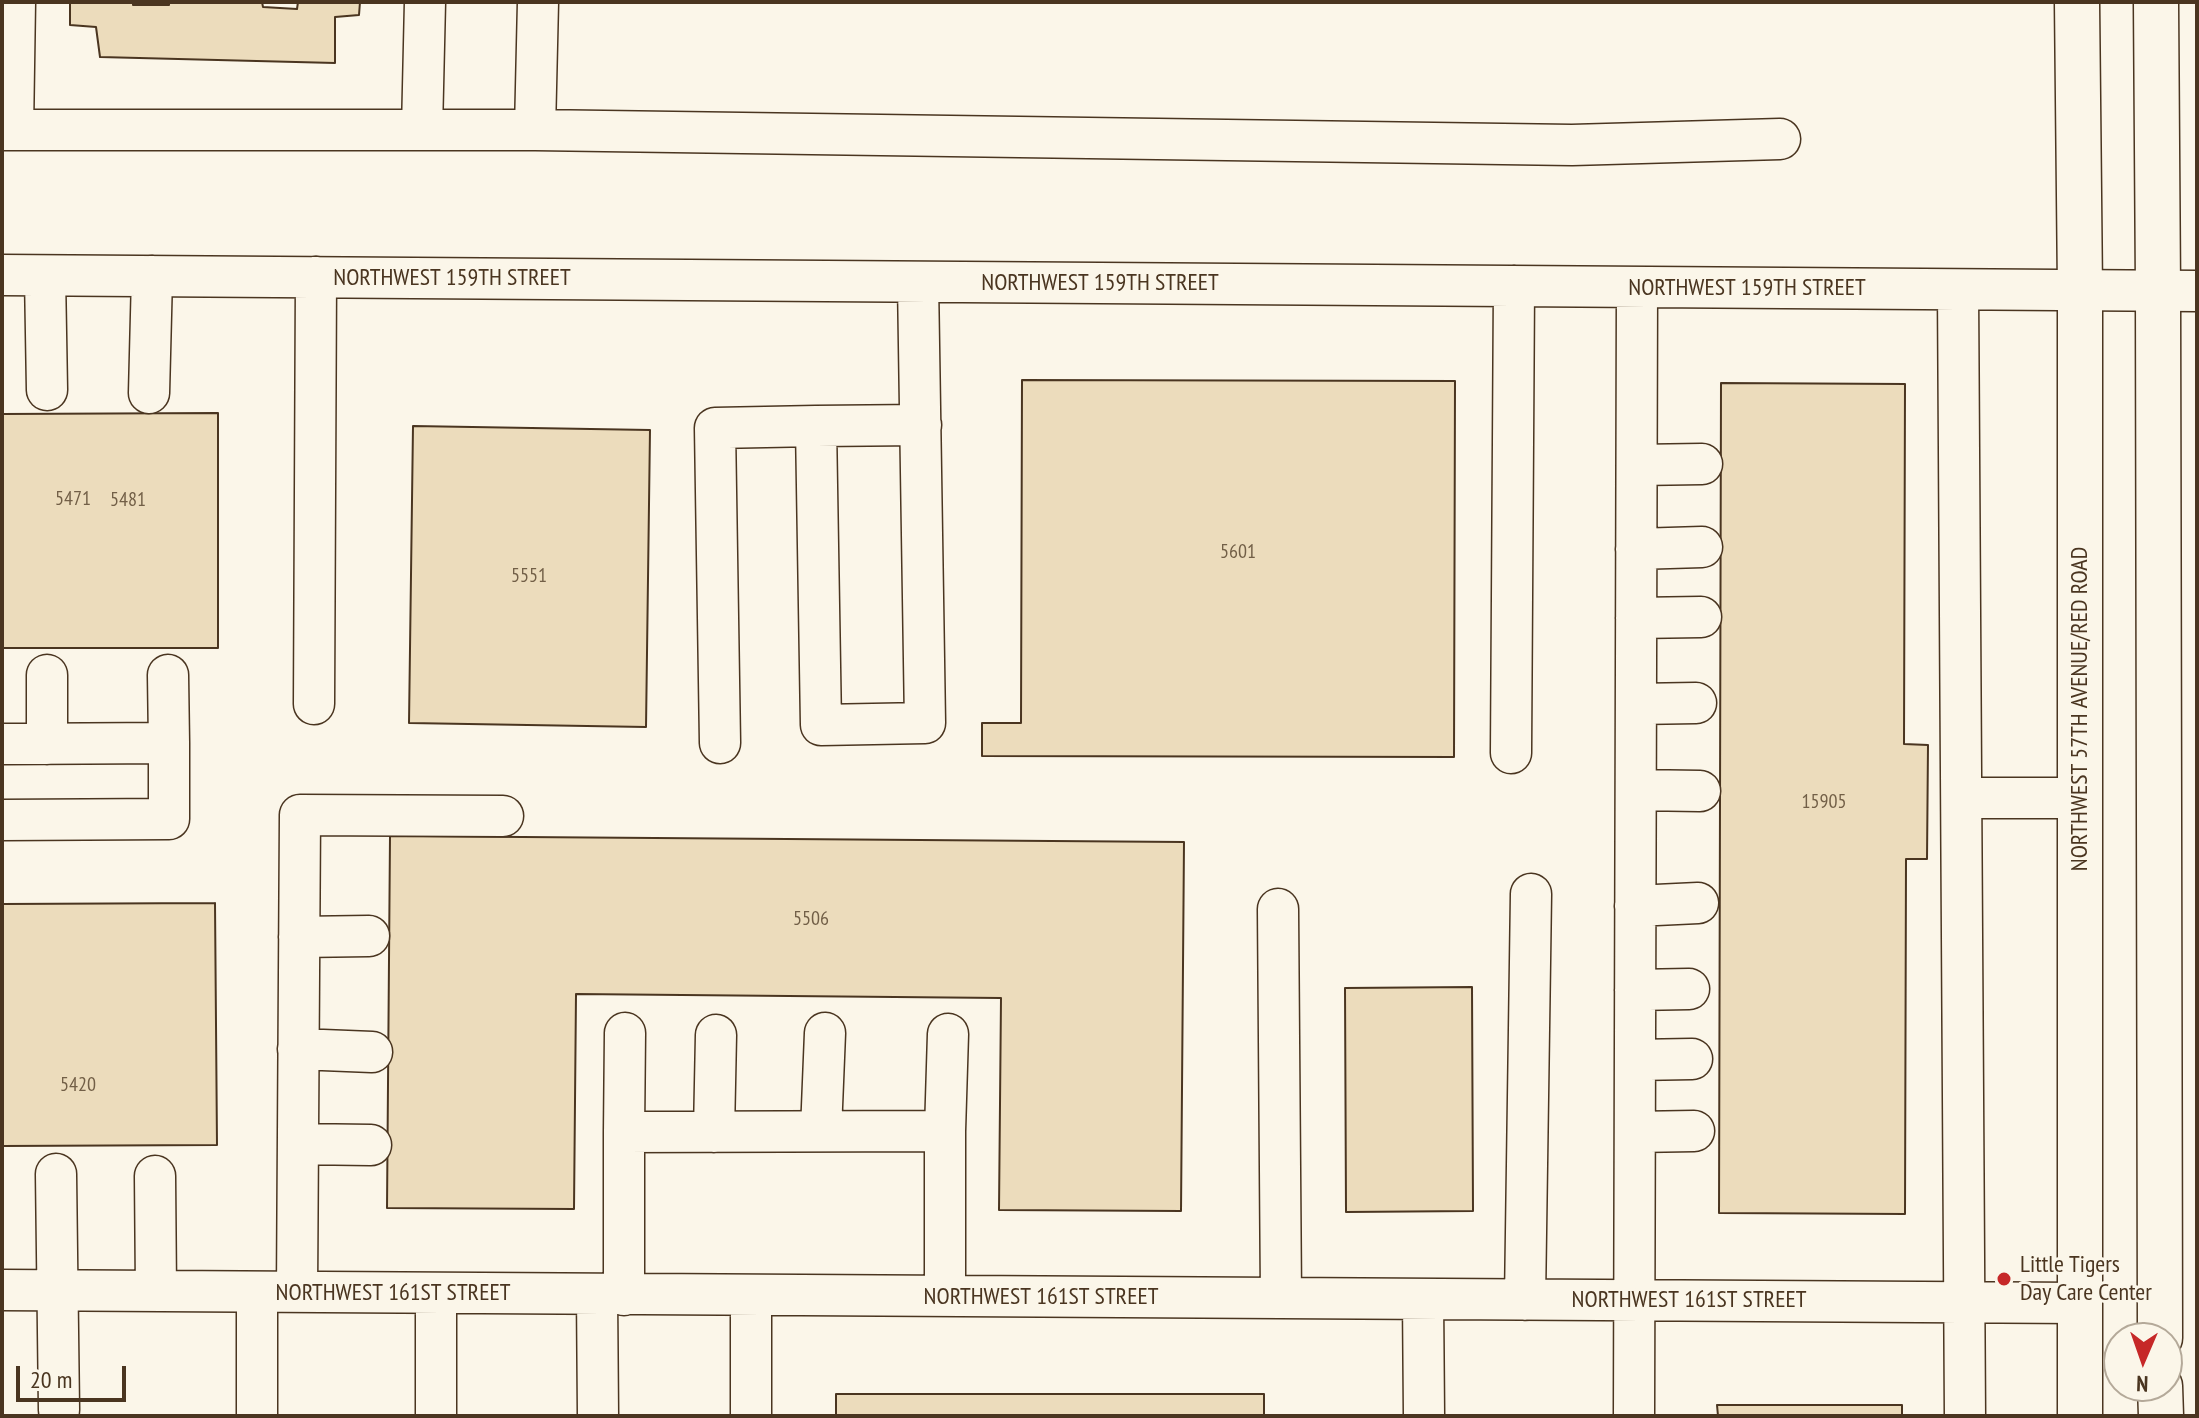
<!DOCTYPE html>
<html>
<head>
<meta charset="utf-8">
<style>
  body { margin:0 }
  #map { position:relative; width:2199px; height:1418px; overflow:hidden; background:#fbf6e9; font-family:"PT Sans Narrow",sans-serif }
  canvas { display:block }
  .frame { position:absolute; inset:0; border:4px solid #4a3520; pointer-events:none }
  .north { position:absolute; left:2103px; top:1322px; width:80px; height:80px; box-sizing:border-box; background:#fbf6e9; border:2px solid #b4a999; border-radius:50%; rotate:182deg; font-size:22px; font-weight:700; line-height:32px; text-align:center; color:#4a3520 }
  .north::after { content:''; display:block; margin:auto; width:28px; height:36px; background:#c62828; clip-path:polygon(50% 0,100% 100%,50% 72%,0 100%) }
  .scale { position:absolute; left:16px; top:1366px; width:110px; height:36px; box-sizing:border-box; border:4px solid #4a3520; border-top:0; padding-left:10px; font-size:24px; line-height:28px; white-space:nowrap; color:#4a3520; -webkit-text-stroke:6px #fbf6e9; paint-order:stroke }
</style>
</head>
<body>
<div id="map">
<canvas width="2199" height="1418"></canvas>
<div class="frame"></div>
<div class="north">N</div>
<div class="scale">20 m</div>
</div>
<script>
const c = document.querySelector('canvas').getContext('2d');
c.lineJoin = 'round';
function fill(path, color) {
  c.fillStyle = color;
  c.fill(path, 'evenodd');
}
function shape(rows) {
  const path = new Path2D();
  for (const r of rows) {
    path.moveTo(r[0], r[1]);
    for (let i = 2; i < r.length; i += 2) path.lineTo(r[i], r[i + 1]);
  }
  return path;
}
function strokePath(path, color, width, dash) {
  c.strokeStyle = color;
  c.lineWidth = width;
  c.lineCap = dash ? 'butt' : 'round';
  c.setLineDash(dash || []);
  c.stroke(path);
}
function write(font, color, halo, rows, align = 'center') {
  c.font = font + ' "PT Sans Narrow",sans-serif';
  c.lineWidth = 6;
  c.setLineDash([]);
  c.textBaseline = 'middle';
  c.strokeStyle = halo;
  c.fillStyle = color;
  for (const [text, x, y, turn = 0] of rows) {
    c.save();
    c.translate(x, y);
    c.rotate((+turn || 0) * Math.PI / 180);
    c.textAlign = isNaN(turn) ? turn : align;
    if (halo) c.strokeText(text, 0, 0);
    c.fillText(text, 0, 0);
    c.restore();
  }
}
const building = shape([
  [70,2,133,2,133,5,169,5,169,2,262,2,263,7,297,9,298,2,360,2,359,15,335,17,335,63,100,57,96,27,70,25,70,2],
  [1022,380,1455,381,1454,757,982,756,982,723,1021,723,1022,380],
  [1721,383,1905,384,1904,744,1928,745,1927,859,1906,859,1905,1214,1719,1213,1721,383],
  [218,413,218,648,2,648,2,414,218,413],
  [413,426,650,430,646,727,409,723,413,426],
  [390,836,1184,842,1181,1211,999,1210,1001,998,576,994,574,1209,387,1208,390,836],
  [215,903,217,1145,2,1146,2,904,215,903],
  [1472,987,1473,1211,1346,1212,1345,988,1472,987],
  [836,1394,1264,1394,1264,1416,836,1416,836,1394],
  [1717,1405,1902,1405,1902,1416,1718,1416,1717,1405]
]);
fill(building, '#ecdcbc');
strokePath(building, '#4a3520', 2);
const minor = shape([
  [2,130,535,130,1572,145,1780,139],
  [13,130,15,2],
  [422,130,425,2],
  [535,130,538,2],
  [2,275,2197,291],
  [45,276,47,390],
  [1958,290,1965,1416],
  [149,393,152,276],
  [816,426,921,425],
  [1637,465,1702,464],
  [1636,549,1702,547],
  [1636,618,1701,617],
  [47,675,47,744],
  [314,704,316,277],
  [1636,704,1696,703],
  [720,743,715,428,816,426,821,725,925,723,918,282],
  [2,744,169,743,168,675],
  [1511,753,1514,286],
  [1636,790,1700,791],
  [1962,798,2080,798],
  [2,820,169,819,169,743],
  [1635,906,1698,903],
  [1278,909,1281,1298],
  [299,937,369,936],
  [1635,990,1689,989],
  [298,1049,372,1052],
  [1635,1060,1692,1059],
  [821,1131,825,1033],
  [945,1131,948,1034],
  [624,1132,625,1033],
  [714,1132,716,1035],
  [1635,1132,1694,1131],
  [298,1144,371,1145],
  [56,1174,59,1410],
  [155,1176,156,1291],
  [2,1290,2080,1303],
  [257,1292,257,1414],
  [297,1292,300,815,503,816],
  [436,1293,436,1416],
  [597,1294,598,1416],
  [624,1295,624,1132,945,1131,945,1296],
  [1423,1299,1424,1416],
  [1525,1300,1531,894],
  [751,1416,751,1296],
  [1634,1416,1637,288]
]);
const major = shape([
  [2077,2,2080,291,2080,1416],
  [2156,2,2158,290,2160,1338],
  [2160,1386,2161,1416]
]);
strokePath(minor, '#4a3520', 43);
strokePath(major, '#4a3520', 47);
strokePath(minor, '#fbf6e9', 40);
strokePath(major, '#fbf6e9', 44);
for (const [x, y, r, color] of [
  [2004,1279,8,"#c62828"]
]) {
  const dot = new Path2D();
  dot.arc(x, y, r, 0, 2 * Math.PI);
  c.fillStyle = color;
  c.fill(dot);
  strokePath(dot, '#fbf6e9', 3);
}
write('20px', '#725f47', null, [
  ["5471",73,499],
  ["5481",128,500],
  ["5601",1238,552],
  ["5551",529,576],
  ["15905",1824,802],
  ["5506",811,919],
  ["5420",78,1085]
]);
write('24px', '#4a3520', '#fbf6e9', [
  ["NORTHWEST 159TH STREET",452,278],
  ["NORTHWEST 159TH STREET",1100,283],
  ["NORTHWEST 159TH STREET",1747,288],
  ["NORTHWEST 57TH AVENUE/RED ROAD",2080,709,-90],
  ["NORTHWEST 161ST STREET",393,1293],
  ["NORTHWEST 161ST STREET",1041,1297],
  ["NORTHWEST 161ST STREET",1689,1300]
]);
write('24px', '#4a3520', '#fbf6e9', [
  ["Little Tigers",2020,1265],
  ["Day Care Center",2020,1293]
], 'left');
</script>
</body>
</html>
